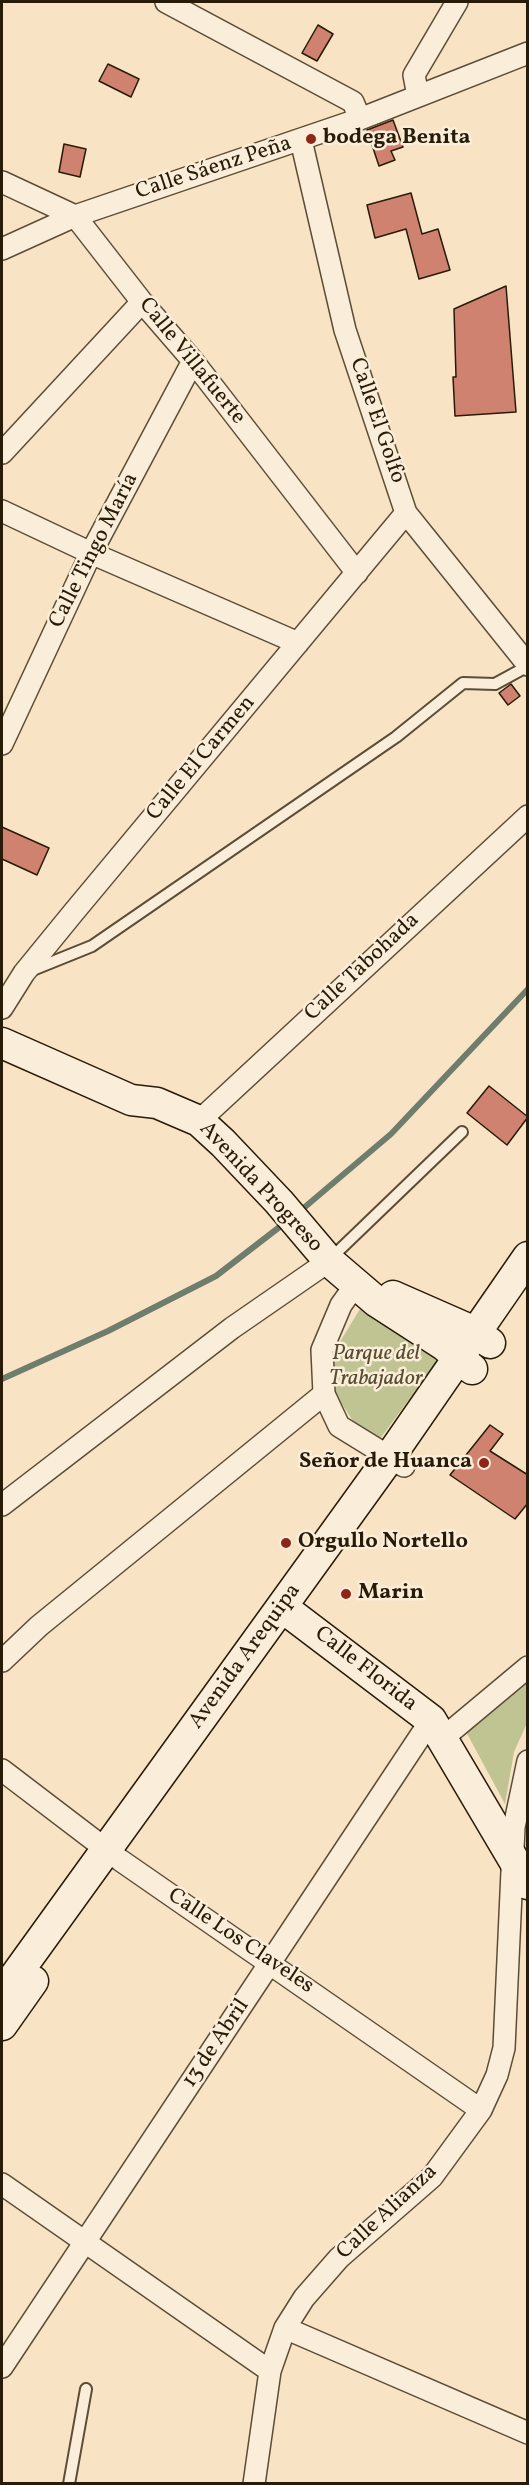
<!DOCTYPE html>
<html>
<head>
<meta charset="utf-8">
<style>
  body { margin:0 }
  #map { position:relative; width:529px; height:2485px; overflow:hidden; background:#f8e3c5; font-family:Vollkorn,serif }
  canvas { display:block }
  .frame { position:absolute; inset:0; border:3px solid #281b07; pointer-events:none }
</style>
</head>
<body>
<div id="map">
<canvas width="529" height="2485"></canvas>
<div class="frame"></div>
</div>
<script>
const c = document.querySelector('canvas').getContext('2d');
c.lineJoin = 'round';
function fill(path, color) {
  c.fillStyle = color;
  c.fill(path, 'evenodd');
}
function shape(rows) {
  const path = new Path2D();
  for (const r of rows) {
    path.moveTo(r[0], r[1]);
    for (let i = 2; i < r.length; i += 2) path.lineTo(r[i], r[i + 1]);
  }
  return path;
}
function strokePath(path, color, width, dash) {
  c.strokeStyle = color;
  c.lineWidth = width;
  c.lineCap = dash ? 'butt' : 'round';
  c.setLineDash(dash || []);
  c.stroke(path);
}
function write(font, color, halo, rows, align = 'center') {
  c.font = font + ' Vollkorn,serif';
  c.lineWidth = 5;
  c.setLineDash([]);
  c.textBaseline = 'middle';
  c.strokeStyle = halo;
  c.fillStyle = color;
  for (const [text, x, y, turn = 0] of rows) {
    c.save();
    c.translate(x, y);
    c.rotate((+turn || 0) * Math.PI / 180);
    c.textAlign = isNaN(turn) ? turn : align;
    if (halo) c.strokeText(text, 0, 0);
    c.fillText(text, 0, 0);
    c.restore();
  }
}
fill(shape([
  [363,1304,441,1356,377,1443,355,1424,334,1392,327,1363],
  [527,1679,527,1723,514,1752,505,1804,464,1728]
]), '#c0c392');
strokePath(shape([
  [299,1212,391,1134,528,989],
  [2,1379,108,1331,216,1276,286,1222]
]), '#6f7d6c', 6);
const building = shape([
  [318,25,333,34,317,61,302,53,318,25],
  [108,64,139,79,131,97,99,81,108,64],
  [393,120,403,147,391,151,395,160,379,166,367,130,393,120],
  [64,144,86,149,80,177,59,172,64,144],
  [411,193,422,234,438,229,450,270,419,279,406,229,375,238,367,205,411,193],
  [506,286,516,412,455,416,453,377,456,377,454,309,506,286],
  [511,684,520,696,508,705,499,693,511,684],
  [2,827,49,848,37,875,2,859,2,827],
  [489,1086,528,1117,507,1145,467,1113,489,1086],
  [490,1425,503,1434,490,1451,528,1475,528,1503,515,1519,450,1475,490,1425]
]);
fill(building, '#cf8270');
strokePath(building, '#281b07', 1.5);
const lane = shape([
  [30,971,92,946,396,737,463,683,495,684,528,666],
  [330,1259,462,1132],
  [69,2484,86,2389]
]);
const street = shape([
  [166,2,353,102,360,119],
  [418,96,414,75,457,2],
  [301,140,345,330,406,513,528,665],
  [2,182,75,216,142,302,193,361,357,573],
  [2,249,75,216,360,119,528,53],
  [2,453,142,302],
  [2,511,91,553,298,643],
  [2,744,91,553,193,361],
  [2,1008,24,973,73,913,406,513],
  [199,1121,528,816],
  [356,1284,341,1305,322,1350,324,1394,339,1426,404,1466],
  [2,1505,232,1328,329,1261],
  [2,1661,39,1626,324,1394],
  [443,1738,528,1667],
  [2,1770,120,1860,481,2110],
  [2,2184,270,2371],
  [285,2328,528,2433],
  [2,2367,431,1720],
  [254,2484,270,2371,285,2328,304,2298,339,2258,432,2177,481,2110,497,2075,504,2048,514,1827,528,1761]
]);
const secondary = shape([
  [2,1043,131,1100,157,1103,199,1121,223,1143,279,1202,329,1261,377,1302,445,1346,472,1369],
  [393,1296,475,1332,490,1343],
  [282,1607,431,1720,528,1884],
  [2,1994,389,1458,528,1257],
  [2,2025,33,1981]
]);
strokePath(lane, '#5c4d36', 14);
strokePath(street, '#5c4d36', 24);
strokePath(secondary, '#281b07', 33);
strokePath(lane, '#faedd9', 10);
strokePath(street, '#faedd9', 21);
strokePath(secondary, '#faedd9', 30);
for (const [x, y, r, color] of [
  [311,139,6,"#8f2418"],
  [484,1463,6,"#8f2418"],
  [286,1543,6,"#8f2418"],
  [346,1594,6,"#8f2418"]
]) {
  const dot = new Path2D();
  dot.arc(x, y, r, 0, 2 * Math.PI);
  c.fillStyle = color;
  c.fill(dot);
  strokePath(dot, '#faedd9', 2);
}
write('bold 22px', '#281b07', '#faedd9', [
  ["bodega Benita",323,139],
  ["Señor de Huanca",472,1463,"right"],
  ["Orgullo Nortello",298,1543],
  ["Marin",358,1594]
], 'left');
write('22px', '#281b07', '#faedd9', [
  ["Calle Sáenz Peña",214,169,-18],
  ["Calle Villafuerte",191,362,51],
  ["Calle El Golfo",376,421,71],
  ["Calle Tingo María",95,551,-63],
  ["Calle El Carmen",202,759,-50],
  ["Calle Tabohada",363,968,-43],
  ["Avenida Progreso",260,1188,47],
  ["Avenida Arequipa",246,1657,-54],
  ["Calle Florida",365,1670,38],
  ["Calle Los Claveles",240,1942,34],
  ["13 de Abril",217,2044,-56],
  ["Calle Alianza",388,2213,-43]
]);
write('italic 22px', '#564d31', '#faedd9', [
  ["Parque del",376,1355],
  ["Trabajador",376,1380]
]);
</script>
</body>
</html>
